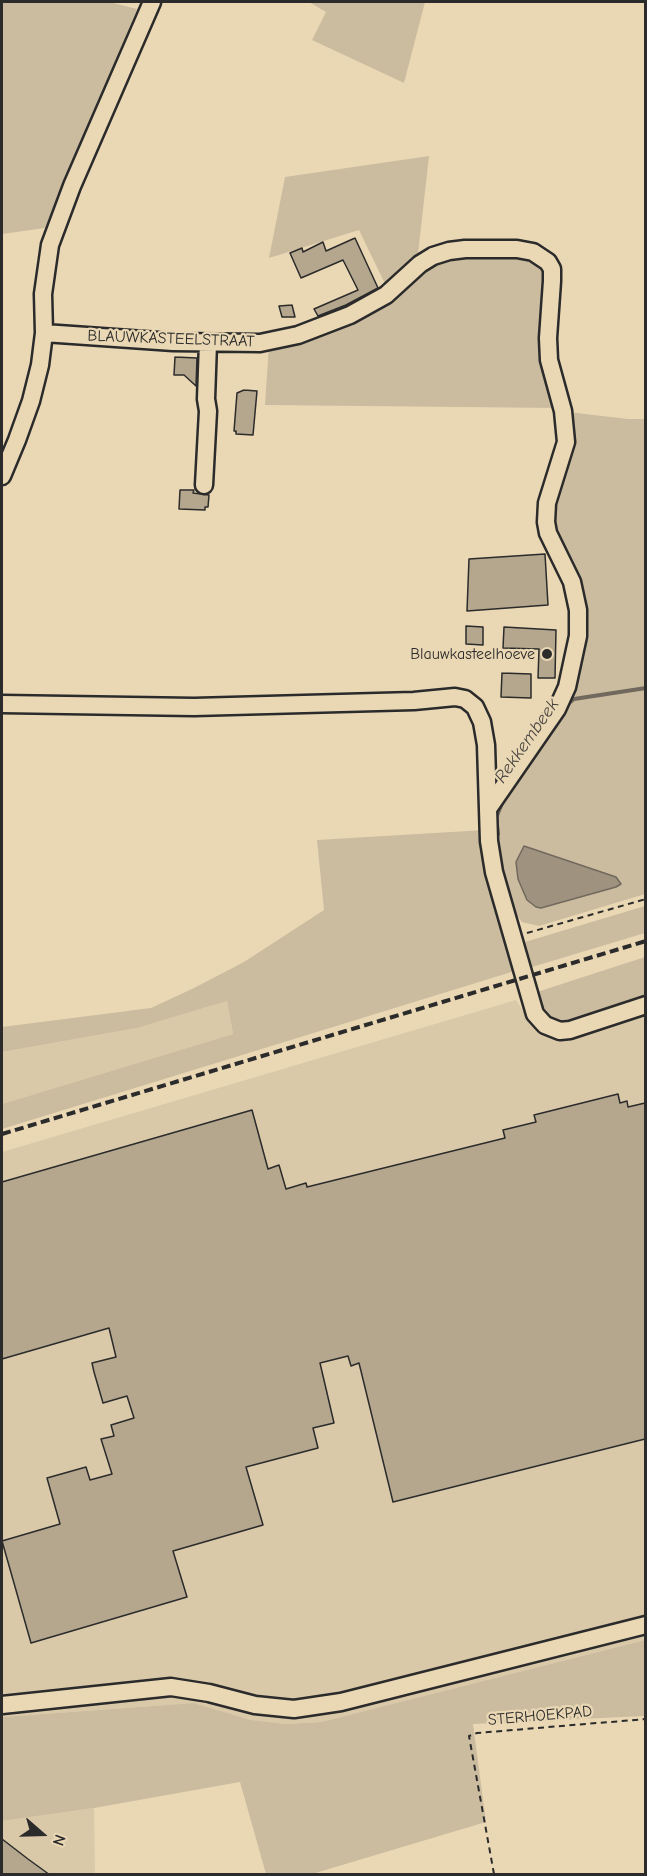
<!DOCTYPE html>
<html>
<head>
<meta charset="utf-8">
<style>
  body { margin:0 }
  #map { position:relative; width:647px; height:1876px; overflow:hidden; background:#ead8b5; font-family:"Comic Neue",sans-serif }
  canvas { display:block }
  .frame { position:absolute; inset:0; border:3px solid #2b2b2b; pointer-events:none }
  .north { position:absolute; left:12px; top:1804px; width:60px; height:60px; -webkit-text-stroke:4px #ead8b5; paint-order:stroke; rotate:110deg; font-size:16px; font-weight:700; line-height:24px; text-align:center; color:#2b2b2b }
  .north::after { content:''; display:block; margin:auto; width:21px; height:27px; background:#2b2b2b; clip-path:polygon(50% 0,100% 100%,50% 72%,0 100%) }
</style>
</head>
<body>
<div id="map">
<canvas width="647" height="1876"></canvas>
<div class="frame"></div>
<div class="north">N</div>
</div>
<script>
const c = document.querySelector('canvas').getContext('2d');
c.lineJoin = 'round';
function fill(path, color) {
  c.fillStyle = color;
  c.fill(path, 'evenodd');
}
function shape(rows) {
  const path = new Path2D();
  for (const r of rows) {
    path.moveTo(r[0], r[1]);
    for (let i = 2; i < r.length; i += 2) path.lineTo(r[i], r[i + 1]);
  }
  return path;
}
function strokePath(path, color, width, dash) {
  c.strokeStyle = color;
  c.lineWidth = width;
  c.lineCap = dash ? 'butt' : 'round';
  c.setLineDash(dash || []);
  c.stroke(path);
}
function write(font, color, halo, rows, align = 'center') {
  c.font = font + ' "Comic Neue",sans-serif';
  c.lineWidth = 4.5;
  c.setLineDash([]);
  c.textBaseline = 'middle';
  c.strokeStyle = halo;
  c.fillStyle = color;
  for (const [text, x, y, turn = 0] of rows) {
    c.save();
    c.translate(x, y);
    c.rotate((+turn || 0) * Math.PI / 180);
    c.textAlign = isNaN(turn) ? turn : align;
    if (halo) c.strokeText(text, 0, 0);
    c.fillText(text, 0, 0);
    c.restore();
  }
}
fill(shape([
  [516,1000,537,1032,558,1040,580,1035,645,1013,645,1640,321,1722,286,1724,251,1720,194,1703,2,1717,2,1152],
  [227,1001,233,1034,2,1104,2,1052,137,1028],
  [94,1808,95,1874,2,1874,2,1821]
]), '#dac9a9');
fill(shape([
  [2,2,109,2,137,9,45,228,2,234],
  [309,2,425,2,404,83,312,40,326,12],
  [429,156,418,254,410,266,387,288,359,230,269,258,285,177],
  [517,252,548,267,559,408,265,405,269,345,284,343,433,260],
  [568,412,628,419,645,419,645,894,539,926,522,922,508,904,495,859,495,804,581,650,549,517],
  [524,846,616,877,621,883],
  [485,830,518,970,2,1129,2,1104,233,1034,227,1001,137,1028,2,1052,2,1027,151,1008,194,988,244,962,324,910,317,840],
  [645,906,645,933,532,967,525,942],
  [645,957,645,1001,572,1027,544,1017,534,993],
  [645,1640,645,1716,473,1724,486,1822,312,1874,266,1874,240,1782,94,1808,2,1821,2,1717,194,1703,251,1720,286,1724,321,1722]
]), '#cbbc9f');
const water = shape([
  [524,846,616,877,621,884,616,887,541,908,536,907,527,900,518,879,516,862,524,846]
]);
fill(water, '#9f937f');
strokePath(water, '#71695d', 1.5);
strokePath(shape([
  [562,715,569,703,574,699,646,688],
  [498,834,496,818,502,803]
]), '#71695d', 4);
const building = shape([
  [355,238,378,288,346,305,318,316,314,309,358,290,343,260,301,278,290,253,302,248,303,252,323,242,326,251,355,238],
  [292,305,295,317,282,317,279,306,292,305],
  [175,357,197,358,196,386,184,375,174,375,175,357],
  [244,390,257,391,253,435,236,434,236,431,234,431,237,393,244,390],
  [180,490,194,490,193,493,209,495,208,507,205,507,205,510,179,509,180,490],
  [545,554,548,605,467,611,469,559,545,554],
  [466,626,483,627,483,645,466,644,466,626],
  [504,627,556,630,555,678,538,678,539,649,503,648,504,627],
  [502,673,531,674,531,698,501,697,502,673],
  [618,1094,620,1103,627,1101,628,1107,645,1103,645,1439,393,1502,359,1363,351,1366,348,1356,320,1363,334,1423,313,1428,318,1448,246,1467,263,1525,173,1551,187,1597,31,1643,2,1541,60,1524,47,1478,86,1467,90,1480,112,1474,101,1439,114,1436,111,1425,134,1418,127,1396,103,1403,94,1372,92,1363,116,1357,109,1328,2,1359,2,1182,252,1110,268,1169,279,1165,286,1189,306,1183,307,1187,505,1138,503,1130,536,1122,534,1115,618,1094],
  [2,1839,28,1859,50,1875,2,1875,2,1839]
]);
fill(building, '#b5a78e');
strokePath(building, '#2b2b2b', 1.5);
const minor = shape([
  [44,333,173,342,260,343,298,335,350,315,386,295,420,264,433,256,449,251,465,249,517,249,533,252,548,262,552,269,552,281,548,338,549,360,563,411,566,442,547,503,546,522,548,533,572,582,578,610,578,636,567,687,557,709,488,809],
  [2,476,17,440,31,401,40,365,44,333,43,294,50,245,72,186,152,2],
  [204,485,208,411,206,399,208,343],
  [2,704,194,707,414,701,455,697,465,699,475,707,482,722,486,745,489,841,494,872,535,1014,545,1025,560,1031,570,1030,646,1005],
  [2,1705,171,1687,209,1693,255,1705,294,1709,341,1702,646,1625]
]);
strokePath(minor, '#2b2b2b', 21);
strokePath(shape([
  [527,933,646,899],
  [494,1874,469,1736,477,1733,646,1719]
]), '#2b2b2b', 2, [6, 4.5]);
strokePath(minor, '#ead8b5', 16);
strokePath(shape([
  [2,1134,646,941]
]), '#2b2b2b', 4, [9, 4.5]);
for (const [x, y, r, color] of [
  [547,654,6,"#2b2b2b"]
]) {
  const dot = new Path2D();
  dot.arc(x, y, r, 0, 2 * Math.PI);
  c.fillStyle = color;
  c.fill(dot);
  strokePath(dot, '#ead8b5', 2);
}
write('16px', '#2b2b2b', '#ead8b5', [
  ["BLAUWKASTEELSTRAAT",171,339,2],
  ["STERHOEKPAD",540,1716,-5]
]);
write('16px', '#2b2b2b', '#ead8b5', [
  ["Blauwkasteelhoeve",535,654]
], 'right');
write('italic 18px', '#484540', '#ead8b5', [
  ["Rekkembeek",527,741,-55]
]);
</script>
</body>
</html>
